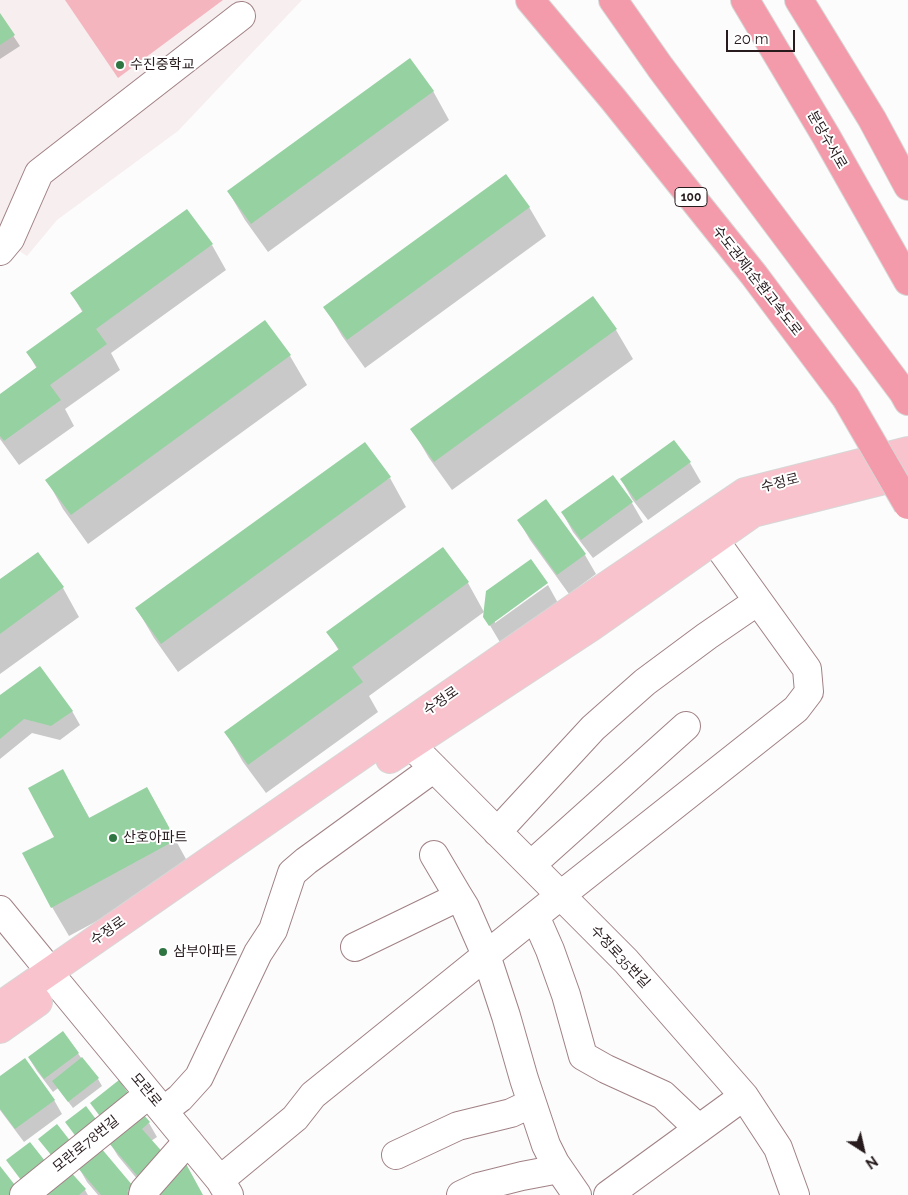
<!DOCTYPE html>
<html>
<head>
<meta charset="utf-8">
<style>
  body { margin:0 }
  #map { position:relative; width:908px; height:1195px; overflow:hidden; background:#fcfcfc; font-family:Raleway,sans-serif }
  canvas { display:block }
  .north { position:absolute; left:838px; top:1125px; width:50px; height:50px; -webkit-text-stroke:4px #fff; paint-order:stroke; rotate:145deg; font-size:14px; font-weight:700; line-height:20px; text-align:center; color:#271b1d }
  .north::after { content:''; display:block; margin:auto; width:18px; height:22px; background:#271b1d; clip-path:polygon(50% 0,100% 100%,50% 72%,0 100%) }
  .scale { position:absolute; left:726px; top:30px; width:69px; height:22px; box-sizing:border-box; border:2px solid #271b1d; border-top:0; padding-left:6px; font-size:15px; line-height:18px; white-space:nowrap; color:#271b1d; -webkit-text-stroke:4px #fff; paint-order:stroke }
</style>
</head>
<body>
<div id="map">
<canvas width="908" height="1195"></canvas>
<div class="north">N</div>
<div class="scale">20 m</div>
</div>
<script>
const c = document.querySelector('canvas').getContext('2d');
c.lineJoin = 'round';
function fill(path, color) {
  c.fillStyle = color;
  c.fill(path, 'evenodd');
}
function shape(rows) {
  const path = new Path2D();
  for (const r of rows) {
    path.moveTo(r[0], r[1]);
    for (let i = 2; i < r.length; i += 2) path.lineTo(r[i], r[i + 1]);
  }
  return path;
}
function strokePath(path, color, width, dash) {
  c.strokeStyle = color;
  c.lineWidth = width;
  c.lineCap = dash ? 'butt' : 'round';
  c.setLineDash(dash || []);
  c.stroke(path);
}
function write(font, color, halo, rows, align = 'center') {
  c.font = font + ' Raleway,"Noto Sans KR",sans-serif';
  c.lineWidth = 4;
  c.setLineDash([]);
  c.textBaseline = 'middle';
  c.strokeStyle = halo;
  c.fillStyle = color;
  for (const [text, x, y, turn = 0] of rows) {
    c.save();
    c.translate(x, y);
    c.rotate((+turn || 0) * Math.PI / 180);
    c.textAlign = isNaN(turn) ? turn : align;
    if (halo) c.strokeText(text, 0, 0);
    c.fillText(text, 0, 0);
    c.restore();
  }
}
fill(shape([
  [0,0,302,0,178,131,57,220,27,256,0,239]
]), '#f7eeef');
fill(shape([
  [65,0,223,0,118,78]
]), '#f4b5be');
fill(shape([
  [0,16,20,46,0,59],
  [433,91,449,120,268,252,245,220,228,191],
  [529,207,546,236,365,368,342,336,325,307],
  [212,245,226,270,111,353,120,370,65,409,74,426,19,465,0,439,0,395,37,369,28,353,83,313,72,294],
  [593,298,616,330,633,359,452,490,429,458,412,429],
  [265,321,290,356,307,385,88,544,63,509,47,480],
  [690,463,701,482,648,520,632,499,621,479],
  [390,478,406,507,178,672,154,638,137,609],
  [546,501,585,555,596,574,569,594,530,540,519,521],
  [632,503,643,522,593,558,573,532,562,512],
  [443,549,468,583,484,612,369,696,378,712,266,793,243,762,226,733,339,651,328,632],
  [38,554,63,588,79,617,0,674,0,581],
  [548,585,558,603,501,644,485,617,495,619,495,623],
  [0,697,72,711,80,725,60,740,32,733,0,759],
  [63,771,90,819,147,788,192,870,69,936,52,907,56,837],
  [63,1033,82,1059,98,1079,102,1086,73,1108,58,1088,53,1092,37,1071,29,1058],
  [0,1078,54,1100,62,1114,24,1142,0,1110],
  [149,1123,157,1137,151,1141,202,1195,148,1192,118,1156,110,1143],
  [101,1150,137,1195,98,1195,87,1182,79,1168],
  [85,1190,88,1195,39,1195]
]), '#0003');
fill(shape([
  [0,13,15,35,0,45],
  [410,58,434,91,251,224,227,191],
  [506,174,530,207,347,340,323,307],
  [187,209,213,244,96,329,107,344,50,385,61,400,4,441,0,436,0,394,37,367,26,352,83,311,70,293],
  [593,296,617,329,434,462,410,429],
  [265,320,291,355,71,515,45,480],
  [674,440,691,462,636,501,620,479],
  [365,442,391,477,161,644,135,608],
  [613,475,633,502,581,540,561,512],
  [546,499,586,554,557,575,517,520],
  [443,547,469,582,352,667,363,682,248,765,224,732,339,649,326,632],
  [38,552,64,587,0,634,0,579],
  [531,559,548,583,489,626,483,617,486,591],
  [40,666,73,711,51,726,24,719,0,739,0,695],
  [63,769,89,818,147,787,176,840,51,908,22,853,54,837,28,788],
  [63,1031,79,1053,44,1079,28,1057],
  [82,1057,99,1078,68,1102,52,1081],
  [25,1058,55,1100,15,1129,0,1109,0,1076],
  [119,1080,131,1097,102,1119,90,1103],
  [86,1106,101,1126,80,1142,65,1122],
  [142,1113,150,1122,142,1129,166,1156,140,1179,108,1142],
  [57,1124,75,1147,56,1161,38,1139],
  [30,1142,45,1161,21,1180,6,1160],
  [101,1148,133,1186,127,1191,131,1195,101,1195,78,1168],
  [185,1162,203,1195,153,1195],
  [0,1166,18,1189,11,1195,0,1195],
  [68,1169,86,1189,79,1195,38,1195]
]), '#96d1a1');
const minor = shape([
  [0,251,10,239,39,173,241,16],
  [411,745,626,961,744,1096,778,1148,795,1195],
  [497,832,593,728,645,682,707,636,758,601],
  [531,865,686,726],
  [457,894,465,907,486,955,506,1016,524,1079,546,1145,555,1163,577,1195],
  [0,910,50,971],
  [535,916,550,950,566,995,583,1056,606,1069,663,1095,699,1129],
  [355,947,450,901,457,894,434,855],
  [60,986,220,1180,229,1195],
  [163,1111,180,1098,199,1077,258,953,273,930,292,873,306,861,434,768],
  [396,1155,458,1126,511,1113,532,1103],
  [220,1180,295,1118,313,1095,561,895,796,709,809,692,807,669,715,541],
  [24,1195,149,1094],
  [143,1195,144,1191,188,1141],
  [461,1195,478,1187,522,1176,559,1169],
  [608,1195,744,1096]
]);
const major = shape([
  [390,759,591,627,753,513,908,474],
  [0,1006,581,603,745,492,908,451],
  [0,1029,38,1002]
]);
const highway = shape([
  [530,0,613,99,754,275,846,398],
  [613,0,660,67,903,392,908,401],
  [745,0,826,136,908,281],
  [799,0,872,119,908,186]
]);
strokePath(minor, '#a18185', 30);
strokePath(major, '#d8d6d6', 30);
strokePath(highway, '#d8d6d6', 30);
strokePath(minor, '#fff', 28);
strokePath(major, '#f8c3cc', 28);
strokePath(highway, '#f39baa', 28);
const highwayBridge = shape([
  [846,398,908,505]
]);
strokePath(highwayBridge, '#d8d6d6', 30, []);
strokePath(highwayBridge, '#f39baa', 28);
for (const [x, y, r, color] of [
  [120,65,5,"#2e7541"],
  [113,838,5,"#2e7541"],
  [163,952,5,"#2e7541"]
]) {
  const dot = new Path2D();
  dot.arc(x, y, r, 0, 2 * Math.PI);
  c.fillStyle = color;
  c.fill(dot);
  strokePath(dot, '#fff', 2);
}
for (const [x, y, w] of [
  [691,197,32]
]) {
  const box = new Path2D();
  box.roundRect(x - w / 2, y - 9.5, w, 19, 4);
  c.fillStyle = '#fff';
  c.fill(box);
  strokePath(box, '#271b1d', 1);
}
write('bold 12px', '#271b1d', null, [
  ["100",691,197]
]);
write('14px', '#271b1d', '#fff', [
  ["수진중학교",130,65],
  ["산호아파트",123,838],
  ["삼부아파트",173,952]
], 'left');
write('14px', '#271b1d', '#fff', [
  ["분당수서로",827,140,60],
  ["수도권제1순환고속도로",757,281,52],
  ["수정로",780,483,-14],
  ["수정로",441,701,-35],
  ["수정로",108,931,-35],
  ["수정로35번길",620,957,47],
  ["모란로",146,1090,50],
  ["모란로78번길",86,1144,-39]
]);
</script>
</body>
</html>
